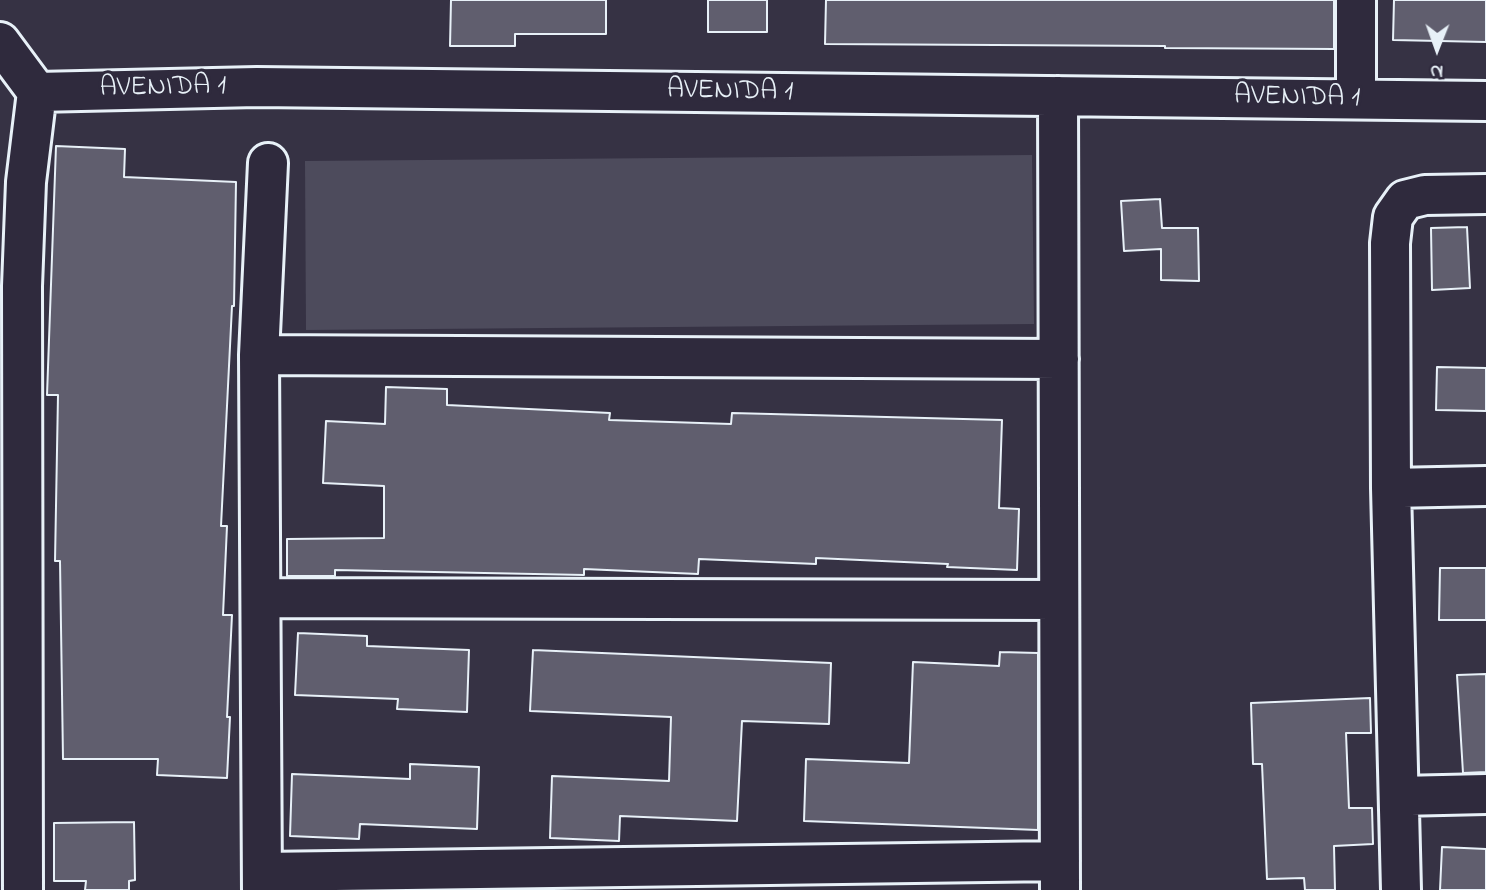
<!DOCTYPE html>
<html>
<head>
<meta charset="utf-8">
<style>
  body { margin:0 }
  #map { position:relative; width:1486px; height:890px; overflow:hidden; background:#363244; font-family:"Indie Flower",sans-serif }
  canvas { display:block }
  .north { position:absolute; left:1402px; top:14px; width:70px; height:70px; -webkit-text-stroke:5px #2f2a3d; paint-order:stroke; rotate:181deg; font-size:19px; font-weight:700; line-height:28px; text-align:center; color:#e8f1f8 }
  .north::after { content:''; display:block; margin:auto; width:24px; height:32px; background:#e8f1f8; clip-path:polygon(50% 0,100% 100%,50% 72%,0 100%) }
</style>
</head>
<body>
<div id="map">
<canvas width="1486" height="890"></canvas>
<div class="north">N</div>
</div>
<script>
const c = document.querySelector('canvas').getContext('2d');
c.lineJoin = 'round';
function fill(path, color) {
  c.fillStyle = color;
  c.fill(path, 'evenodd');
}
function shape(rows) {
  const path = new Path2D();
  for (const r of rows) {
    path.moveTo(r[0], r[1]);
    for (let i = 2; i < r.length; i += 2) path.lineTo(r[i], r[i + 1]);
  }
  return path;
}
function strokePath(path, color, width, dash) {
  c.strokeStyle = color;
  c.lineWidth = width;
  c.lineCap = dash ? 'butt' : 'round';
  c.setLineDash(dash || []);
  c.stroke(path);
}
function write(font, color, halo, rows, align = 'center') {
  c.font = font + ' "Indie Flower",sans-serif';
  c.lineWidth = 6;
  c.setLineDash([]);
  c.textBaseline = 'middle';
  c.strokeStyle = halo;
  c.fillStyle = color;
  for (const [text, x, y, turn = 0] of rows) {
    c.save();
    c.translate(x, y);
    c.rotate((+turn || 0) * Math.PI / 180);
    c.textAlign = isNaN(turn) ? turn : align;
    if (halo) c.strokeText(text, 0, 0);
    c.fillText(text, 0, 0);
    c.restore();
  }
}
fill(shape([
  [1032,155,1034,324,306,330,305,161]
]), '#4d4b5c');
const building = shape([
  [451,0,606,0,606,34,515,34,515,46,450,46,451,0],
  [708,0,767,0,767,32,708,32,708,0],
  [826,0,1334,0,1334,49,1165,48,1165,46,825,44,826,0],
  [1394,0,1486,0,1486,42,1393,40,1394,0],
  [56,146,125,149,124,177,236,182,234,306,232,306,221,526,227,526,223,615,232,615,227,717,230,717,227,778,157,775,158,759,63,759,60,561,55,561,58,395,47,395,56,146],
  [1160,199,1162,228,1198,228,1199,281,1161,280,1161,249,1124,251,1121,201,1160,199],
  [1467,227,1470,288,1432,290,1431,228,1467,227],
  [1437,367,1486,368,1486,411,1436,410,1437,367],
  [386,387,447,389,447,405,610,413,609,420,731,424,732,413,1002,420,999,508,1019,509,1017,570,947,567,948,564,816,558,816,564,699,559,698,574,584,569,584,575,335,570,335,576,287,576,287,539,384,538,384,486,323,483,326,421,385,424,386,387],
  [1440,568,1486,568,1486,620,1439,620,1440,568],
  [298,633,367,636,367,646,469,650,467,712,397,709,398,699,295,695,298,633],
  [533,650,831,663,829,724,742,721,737,821,620,816,619,841,550,838,552,776,669,781,671,717,530,711,533,650],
  [1000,652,1038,653,1038,830,804,821,806,759,909,763,913,662,999,666,1000,652],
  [1486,674,1486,772,1463,773,1457,675,1486,674],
  [1370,698,1371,733,1346,733,1349,808,1372,808,1373,844,1334,846,1335,890,1305,890,1304,878,1267,879,1262,764,1253,764,1251,703,1370,698],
  [410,764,479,767,477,829,360,824,359,839,290,836,292,774,410,779,410,764],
  [134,822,135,880,129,881,129,890,85,890,86,881,54,881,54,823,134,822],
  [1442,847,1486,849,1486,890,1440,890,1442,847]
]);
fill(building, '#605e6e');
strokePath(building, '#e8f1f8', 2);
const minor = shape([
  [1356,0,1356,99],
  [0,42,37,92,257,87,1486,101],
  [1058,96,1060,890],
  [259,355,1059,359],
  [1391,488,1486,486],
  [261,598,1059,600],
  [1400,796,1486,794],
  [262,872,1060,861],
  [23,890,22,286,26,182,37,92],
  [262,890,259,355,268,163],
  [1401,890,1391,488,1390,243,1393,217,1405,200,1425,195,1486,194]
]);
strokePath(minor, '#e8f1f8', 44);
strokePath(minor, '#2f2a3d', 38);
write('28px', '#e8f1f8', '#2f2a3d', [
  ["AVENIDA 1",163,89,-1],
  ["AVENIDA 1",730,93,1],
  ["AVENIDA 1",1297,99,1]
]);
</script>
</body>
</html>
